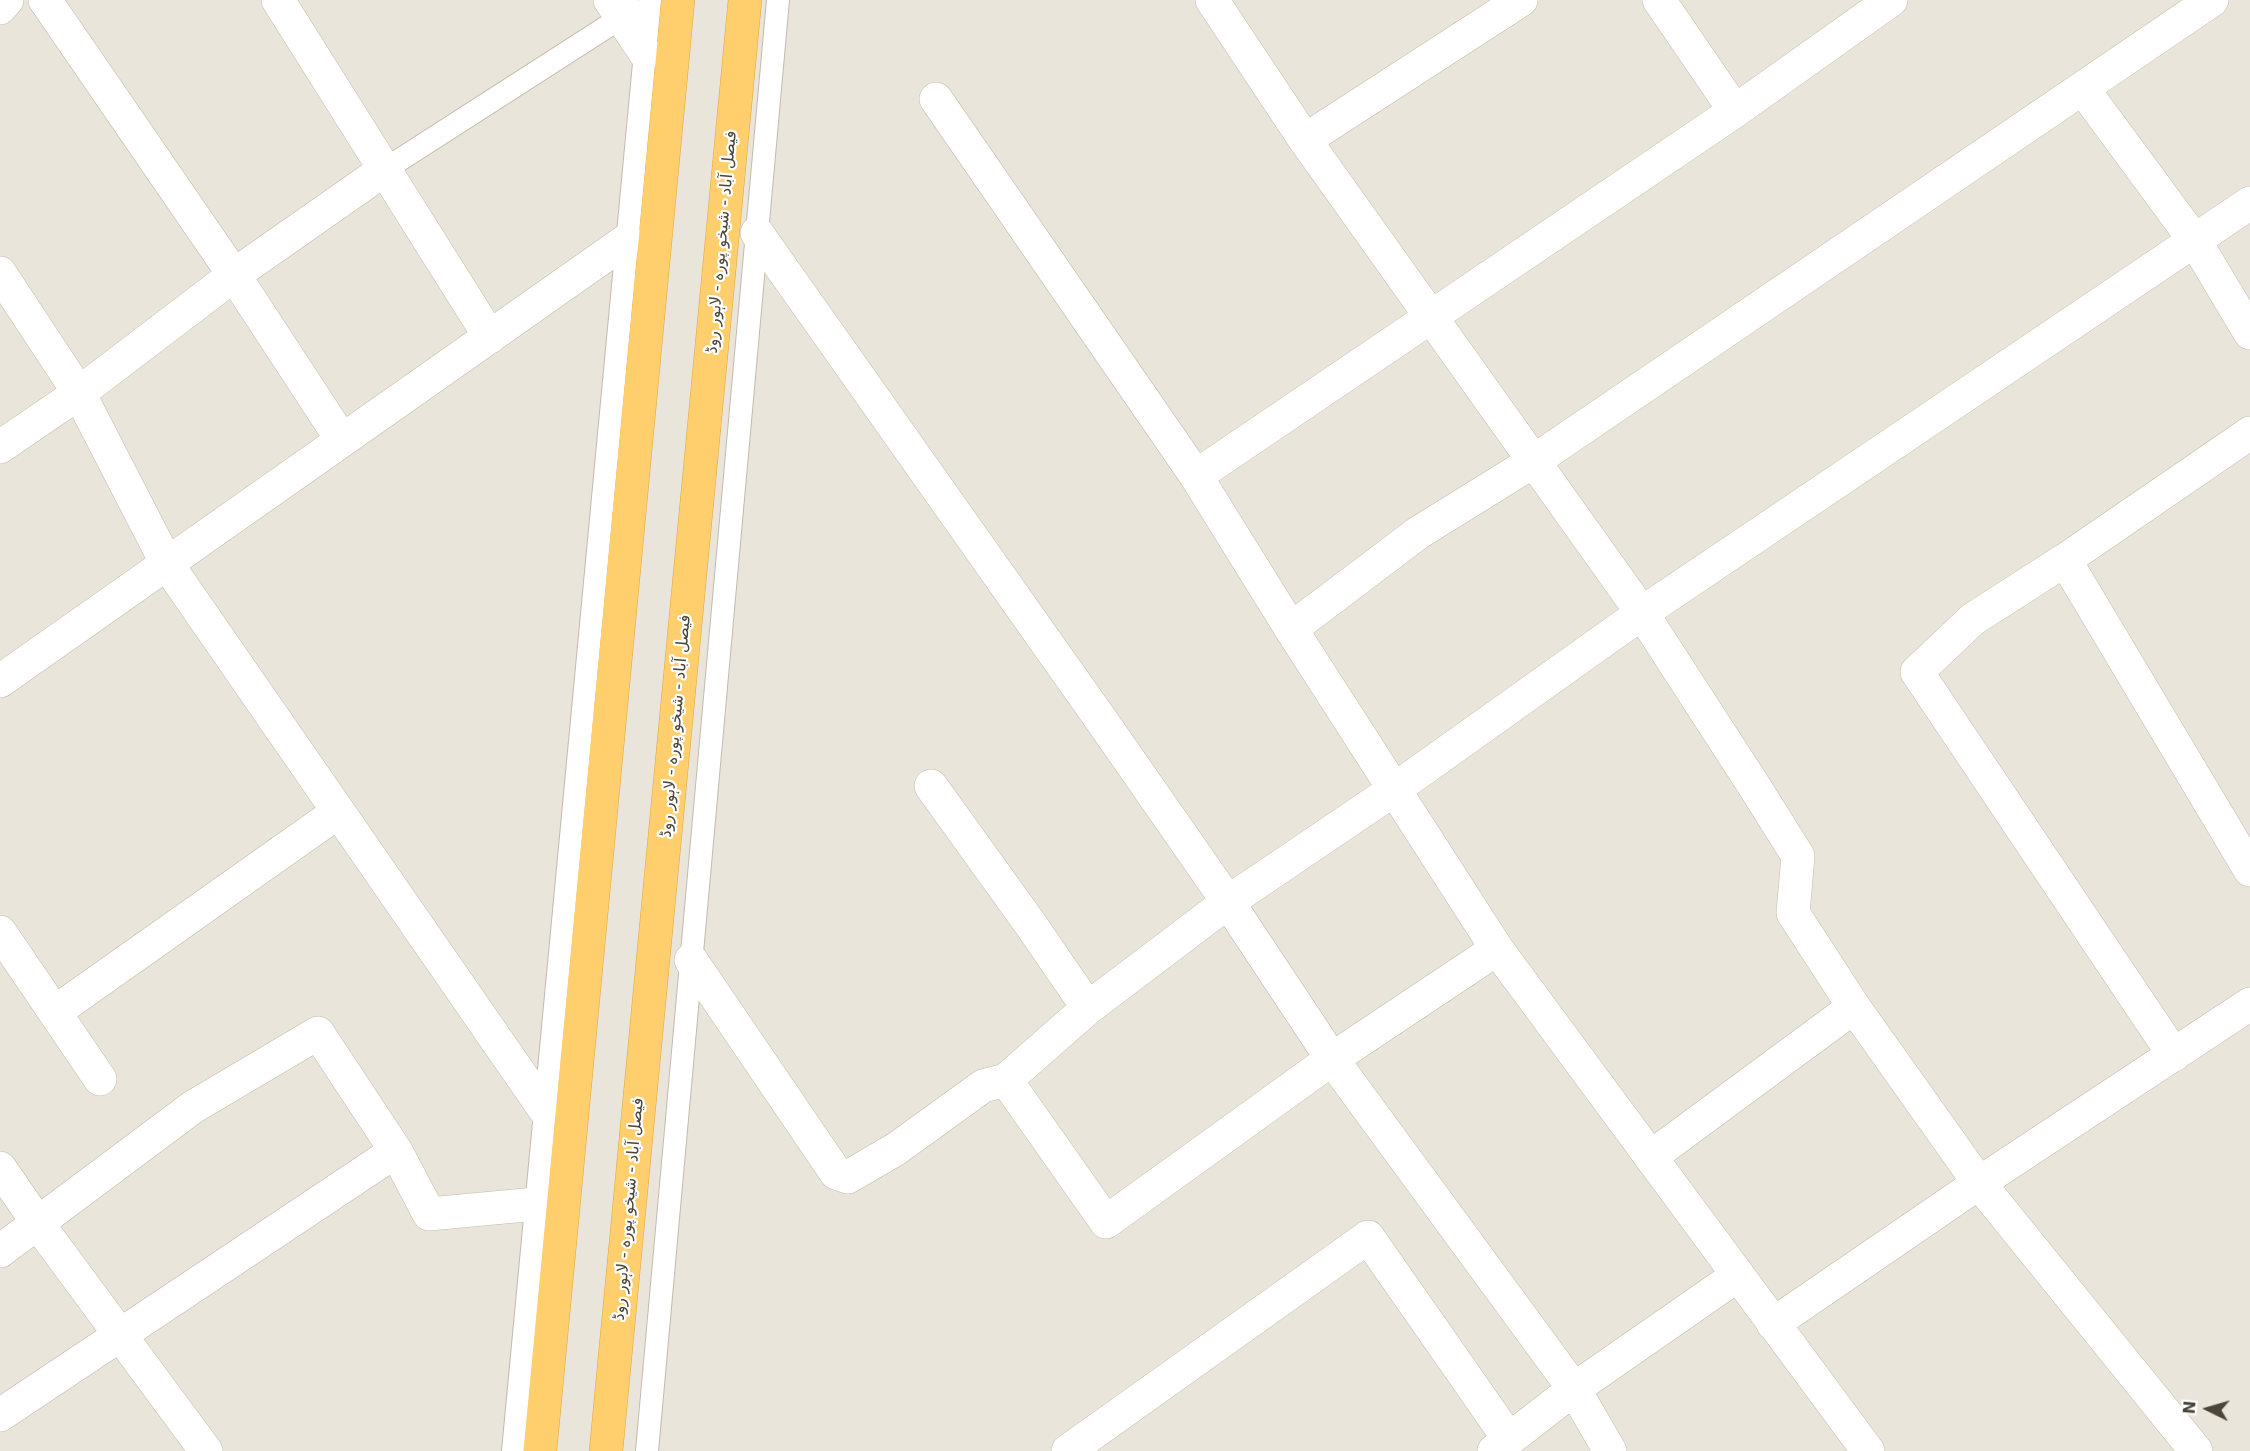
<!DOCTYPE html>
<html>
<head>
<meta charset="utf-8">
<style>
  body { margin:0 }
  #map { position:relative; width:2250px; height:1451px; overflow:hidden; background:#f6f3ec; font-family:"DejaVu Sans",sans-serif }
  canvas { display:block }
  .north { position:absolute; left:2178px; top:1379px; width:60px; height:60px; -webkit-text-stroke:4px #fff; paint-order:stroke; rotate:275deg; font-size:16px; font-weight:700; line-height:24px; text-align:center; color:#4b4439 }
  .north::after { content:''; display:block; margin:auto; width:21px; height:27px; background:#4b4439; clip-path:polygon(50% 0,100% 100%,50% 72%,0 100%) }
</style>
</head>
<body>
<div id="map">
<canvas width="2250" height="1451"></canvas>
<div class="north">N</div>
</div>
<script>
const c = document.querySelector('canvas').getContext('2d');
c.lineJoin = 'round';
function fill(path, color) {
  c.fillStyle = color;
  c.fill(path, 'evenodd');
}
function shape(rows) {
  const path = new Path2D();
  for (const r of rows) {
    path.moveTo(r[0], r[1]);
    for (let i = 2; i < r.length; i += 2) path.lineTo(r[i], r[i + 1]);
  }
  return path;
}
function strokePath(path, color, width, dash) {
  c.strokeStyle = color;
  c.lineWidth = width;
  c.lineCap = dash ? 'butt' : 'round';
  c.setLineDash(dash || []);
  c.stroke(path);
}
function write(font, color, halo, rows, align = 'center') {
  c.font = font + ' "DejaVu Sans",Vazirmatn,sans-serif';
  c.lineWidth = 4.5;
  c.setLineDash([]);
  c.textBaseline = 'middle';
  c.strokeStyle = halo;
  c.fillStyle = color;
  for (const [text, x, y, turn = 0] of rows) {
    c.save();
    c.translate(x, y);
    c.rotate((+turn || 0) * Math.PI / 180);
    c.textAlign = isNaN(turn) ? turn : align;
    if (halo) c.strokeText(text, 0, 0);
    c.fillText(text, 0, 0);
    c.restore();
  }
}
fill(shape([
  [0,0,2250,0,2250,1451,0,1451]
]), '#eae5da');
const lane = shape([
  [384,170,633,10],
  [513,1451,650,0],
  [647,1451,778,0]
]);
const street = shape([
  [45,0,234,275,342,440],
  [278,0,490,337],
  [610,0,645,53],
  [1212,0,1305,140,1642,613,1756,789,1798,856,1793,913,1854,1007,1979,1183,2196,1451],
  [1659,0,1735,111],
  [0,8,7,0],
  [2083,89,2195,241,2250,333],
  [936,99,1196,476,1291,629,1497,949,1868,1451],
  [1305,140,1521,0],
  [757,233,1104,724,1228,902,1332,1059,1574,1389,1610,1451],
  [0,273,79,393,167,564,545,1110],
  [0,447,79,393,234,275,384,170],
  [1196,476,1735,111,1891,0],
  [2065,560,2250,870],
  [1291,629,1418,533,1534,461,2212,0],
  [0,681,627,240],
  [931,786,1031,925,1088,1008],
  [0,932,100,1079],
  [691,960,836,1173,848,1177,896,1149,983,1086,1006,1080,1088,1008,1228,902,1395,789,1642,613,2250,203],
  [55,1012,338,812],
  [2174,1055,1917,672,1973,619,2065,560,2250,433],
  [1006,1080,1106,1222,1332,1059,1497,949],
  [1652,1156,1854,1007],
  [0,1168,44,1232,206,1451],
  [0,1251,193,1107,318,1033,396,1151],
  [1773,1324,1979,1183,2250,1004],
  [0,1415,396,1151,429,1214,536,1204],
  [1068,1451,1368,1237,1509,1439],
  [1494,1451,1574,1389,1738,1275]
]);
const highway = shape([
  [540,1451,678,0],
  [606,1451,745,0]
]);
strokePath(lane, '#c2bbae', 24);
strokePath(street, '#c2bbae', 34);
strokePath(highway, '#e0a43c', 34);
strokePath(lane, '#fff', 22);
strokePath(street, '#fff', 33);
strokePath(highway, '#ffcf6e', 33);
write('16px', '#4b4439', '#fff', [
  ["فیصل آباد - شیخو پورہ - لاہور روڈ",722,242,-85],
  ["فیصل آباد - شیخو پورہ - لاہور روڈ",676,726,-85],
  ["فیصل آباد - شیخو پورہ - لاہور روڈ",629,1209,-85]
]);
</script>
</body>
</html>
